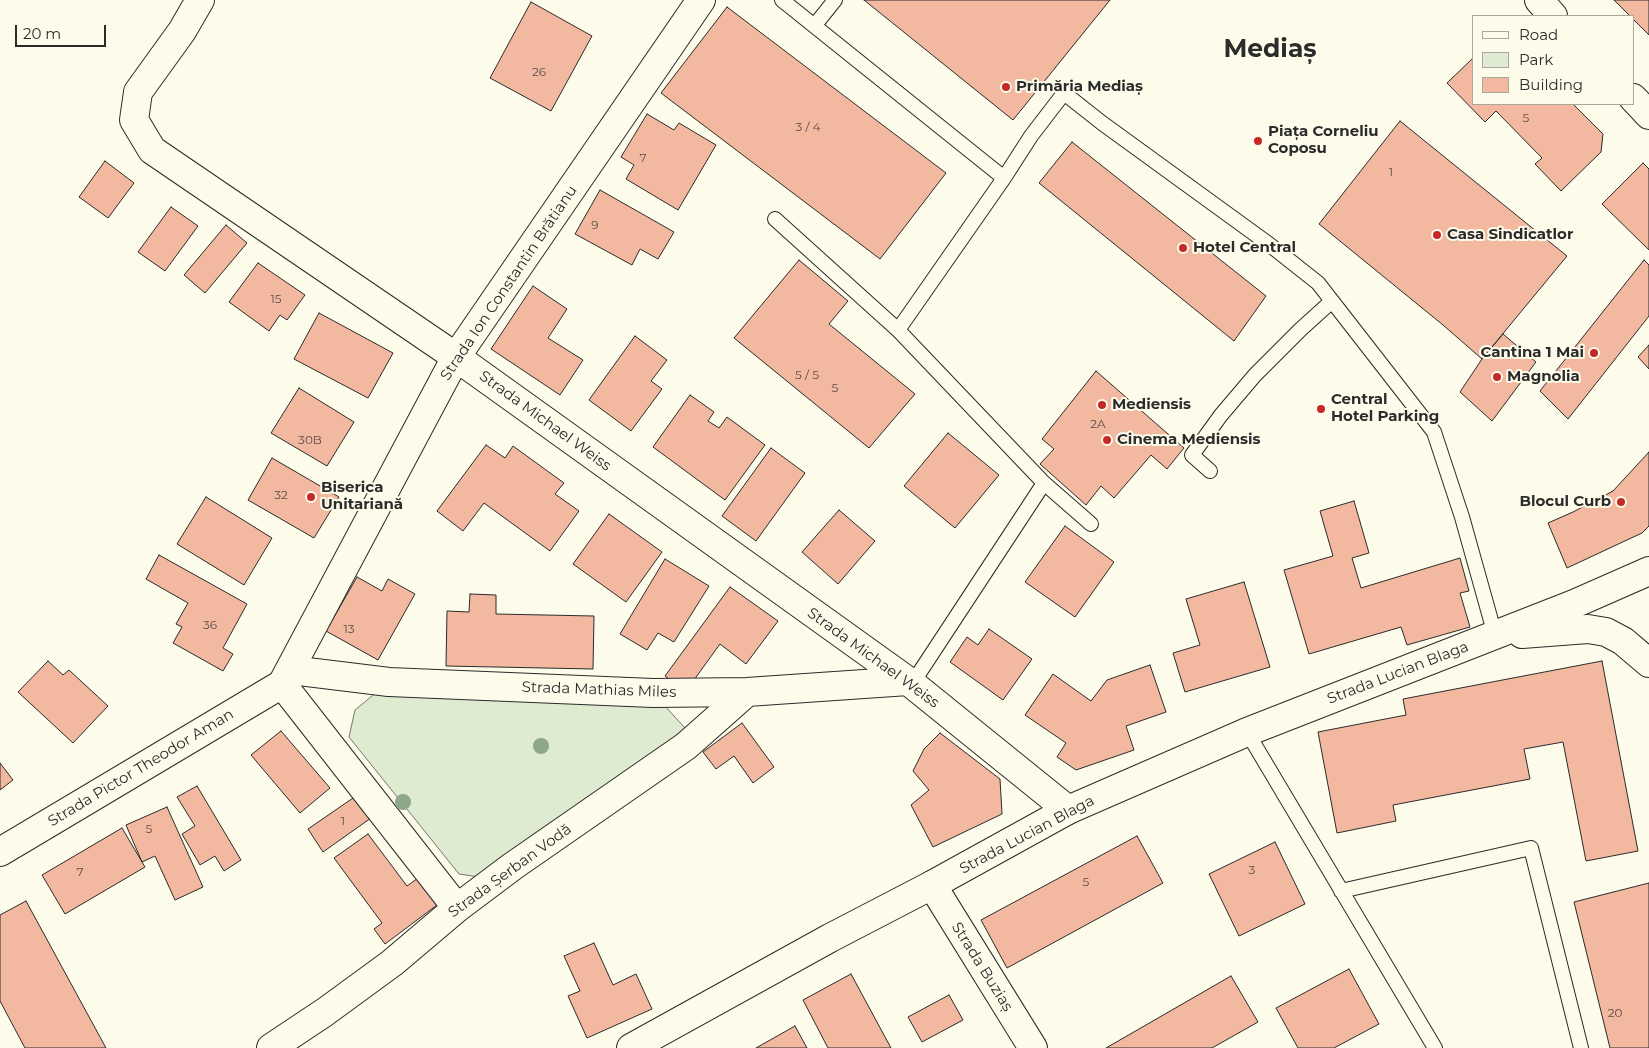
<!DOCTYPE html>
<html>
<head>
<meta charset="utf-8">
<style>
  body { margin:0 }
  #map { position:relative; width:1649px; height:1048px; overflow:hidden; background:#fdfbea; font-family:Montserrat,sans-serif }
  canvas { display:block }
  .legend { position:absolute; left:1472px; top:15px; width:162px; height:90px; box-sizing:border-box; background:#fdfbea; border:1px solid #a9a89e; margin:0; padding:6px 9px; list-style:none; font-size:15px; color:#2b2b2b }
  .legend li { display:flex; align-items:center; gap:10px; height:25px }
  .legend b { width:25px; border:1px solid #a9a89e }
  .scale { position:absolute; left:15px; top:25px; width:91px; height:22px; box-sizing:border-box; border:2px solid #2b2b2b; border-top:0; padding-left:6px; font-size:15px; line-height:18px; white-space:nowrap; color:#2b2b2b; -webkit-text-stroke:4px #fdfbea; paint-order:stroke }
</style>
</head>
<body>
<div id="map">
<canvas width="1649" height="1048"></canvas>
<ul class="legend">
<li><b style="height:6px;background:#fdfbea"></b>Road</li>
<li><b style="height:14px;background:#deebd1"></b>Park</li>
<li><b style="height:14px;background:#f2b8a0"></b>Building</li>
</ul>
<div class="scale">20 m</div>
</div>
<script>
const c = document.querySelector('canvas').getContext('2d');
c.lineJoin = 'round';
function fill(path, color) {
  c.fillStyle = color;
  c.fill(path, 'evenodd');
}
function shape(rows) {
  const path = new Path2D();
  for (const r of rows) {
    path.moveTo(r[0], r[1]);
    for (let i = 2; i < r.length; i += 2) path.lineTo(r[i], r[i + 1]);
  }
  return path;
}
function strokePath(path, color, width, dash) {
  c.strokeStyle = color;
  c.lineWidth = width;
  c.lineCap = dash ? 'butt' : 'round';
  c.setLineDash(dash || []);
  c.stroke(path);
}
function write(font, color, halo, rows, align = 'center') {
  c.font = font + ' Montserrat,sans-serif';
  c.lineWidth = 4;
  c.setLineDash([]);
  c.textBaseline = 'middle';
  c.strokeStyle = halo;
  c.fillStyle = color;
  for (const [text, x, y, turn = 0] of rows) {
    c.save();
    c.translate(x, y);
    c.rotate((+turn || 0) * Math.PI / 180);
    c.textAlign = isNaN(turn) ? turn : align;
    if (halo) c.strokeText(text, 0, 0);
    c.fillText(text, 0, 0);
    c.restore();
  }
}
const green = shape([
  [389,682,653,693,685,728,686,746,486,878,459,874,349,737,355,710,389,682]
]);
fill(green, '#deebd1');
strokePath(green, '#74746e', 1);
const building = shape([
  [864,0,1110,0,1013,120,864,0],
  [1614,0,1649,0,1649,35,1633,19,1633,16,1630,16,1614,0],
  [531,2,592,36,551,111,490,78,531,2],
  [727,7,946,173,880,259,661,93,727,7],
  [1473,58,1473,104,1573,104,1603,134,1601,152,1561,191,1535,164,1542,158,1496,111,1485,122,1447,83,1473,58],
  [647,114,674,130,679,123,716,145,678,210,626,179,634,165,621,157,647,114],
  [1400,121,1567,256,1482,359,1443,325,1319,224,1400,121],
  [1072,142,1266,296,1234,341,1039,183,1072,142],
  [105,161,134,183,108,218,79,197,105,161],
  [1643,163,1649,169,1649,250,1602,204,1643,163],
  [600,190,674,232,658,259,640,249,632,265,575,234,600,190],
  [171,207,198,226,165,271,138,252,171,207],
  [226,225,247,243,205,293,184,275,226,225],
  [799,260,848,301,829,324,915,394,869,448,734,338,799,260],
  [1644,260,1649,265,1649,316,1568,419,1540,391,1644,260],
  [258,263,305,295,287,320,280,315,269,331,229,302,258,263],
  [533,286,567,309,548,338,583,360,560,395,491,349,533,286],
  [319,313,393,353,368,398,294,359,319,313],
  [1503,334,1536,362,1492,421,1460,392,1482,359,1503,334],
  [635,336,667,360,651,381,662,389,631,431,589,400,635,336],
  [1649,345,1649,369,1638,357,1649,345],
  [1096,371,1184,448,1167,469,1151,455,1114,498,1101,486,1086,505,1040,464,1054,449,1042,439,1096,371],
  [299,388,354,422,327,466,271,433,299,388],
  [690,395,714,412,708,421,719,428,727,417,765,445,725,500,653,447,690,395],
  [948,433,999,475,955,528,904,486,948,433],
  [486,445,505,458,513,446,564,483,555,494,579,511,550,551,484,503,463,531,437,511,486,445],
  [771,448,805,473,756,541,722,516,771,448],
  [1649,452,1649,526,1642,533,1567,568,1548,523,1573,512,1613,491,1649,452],
  [272,458,339,497,314,538,248,500,272,458],
  [206,497,272,538,244,585,177,544,206,497],
  [1354,501,1369,553,1352,558,1361,588,1460,558,1469,591,1460,593,1470,627,1407,645,1401,627,1309,654,1284,570,1333,556,1320,511,1354,501],
  [839,510,875,541,838,584,802,552,839,510],
  [609,514,662,552,626,602,573,564,609,514],
  [1065,526,1114,562,1075,617,1025,582,1065,526],
  [159,555,247,604,223,648,233,654,223,671,173,643,182,627,176,624,188,603,146,579,159,555],
  [665,559,709,586,674,642,658,633,647,650,620,634,665,559],
  [357,577,382,591,388,579,415,594,378,660,326,631,357,577],
  [1244,582,1270,667,1185,692,1173,653,1200,645,1186,599,1244,582],
  [730,587,778,621,746,664,720,644,686,691,665,676,730,587],
  [470,594,496,595,496,614,594,616,593,669,446,666,447,611,469,612,470,594],
  [989,629,1032,659,1003,700,950,662,967,637,978,645,989,629],
  [48,661,63,675,69,670,108,706,73,743,18,692,48,661],
  [1602,661,1638,851,1586,861,1563,742,1524,749,1530,779,1393,805,1396,821,1337,833,1318,732,1406,715,1403,699,1602,661],
  [1150,665,1166,712,1126,726,1134,750,1076,770,1057,757,1066,743,1025,715,1053,674,1091,701,1107,680,1150,665],
  [742,723,774,767,753,783,734,756,716,769,703,752,742,723],
  [281,731,330,788,300,813,251,755,281,731],
  [940,733,1000,779,1002,814,933,847,911,805,929,790,913,771,924,749,940,733],
  [0,763,13,780,0,790,0,763],
  [197,786,241,860,224,871,215,856,200,865,182,834,195,826,177,797,197,786],
  [356,796,371,818,323,852,308,829,356,796],
  [167,807,203,887,175,900,155,856,142,862,126,825,167,807],
  [122,828,145,867,65,914,42,875,122,828],
  [368,834,407,886,425,873,445,899,385,944,374,929,382,923,334,858,368,834],
  [1137,836,1163,883,1007,968,981,920,1137,836],
  [1275,842,1305,904,1239,936,1209,874,1275,842],
  [1649,883,1649,1048,1610,1048,1574,902,1649,883],
  [26,901,106,1048,25,1048,0,1001,0,915,26,901],
  [594,943,613,985,636,974,652,1009,587,1038,568,996,580,991,564,956,594,943],
  [1349,969,1379,1024,1334,1048,1298,1048,1276,1008,1349,969],
  [851,974,891,1048,828,1048,803,1000,851,974],
  [1231,976,1258,1022,1212,1048,1106,1048,1231,976],
  [949,995,963,1020,922,1042,908,1017,949,995],
  [795,1026,807,1048,756,1048,795,1026]
]);
fill(building, '#f2b8a0');
strokePath(building, '#2b2b2b', 1);
const service = shape([
  [782,0,1004,178],
  [815,25,835,0],
  [775,219,898,330,1044,483,1091,524],
  [898,330,1004,178,1031,136,1064,93,1102,123,1270,245,1318,283,1434,432,1462,517,1495,635],
  [1210,471,1192,455,1221,415,1255,375,1301,329,1332,301],
  [912,684,1044,483],
  [1247,732,1435,1048],
  [1341,891,1531,848,1581,1048]
]);
const minor = shape([
  [200,0,182,31,138,92,134,120,152,150,456,357,912,684,1068,810],
  [291,670,389,682,653,693,747,692,908,681],
  [282,684,457,908],
  [0,852,282,684,456,357,701,0],
  [932,885,1033,1048],
  [271,1048,325,1012,392,963,457,908,513,866,686,746,747,692]
]);
const tertiary = shape([
  [1522,634,1588,629,1606,632,1623,641,1649,663],
  [631,1048,830,938,932,885,1068,810,1247,732,1574,604,1649,571]
]);
const secondary = shape([
  [1539,0,1553,16],
  [1633,98,1649,115]
]);
strokePath(service, '#2b2b2b', 16);
strokePath(minor, '#2b2b2b', 30);
strokePath(tertiary, '#2b2b2b', 30);
strokePath(secondary, '#2b2b2b', 30);
strokePath(service, '#fdfbea', 14);
strokePath(minor, '#fdfbea', 28);
strokePath(tertiary, '#fdfbea', 28);
strokePath(secondary, '#fdfbea', 28);
c.fillStyle = '#8ea78a';
for (const [x, y] of [
  [541,746],
  [403,802]
]) {
  c.beginPath();
  c.arc(x, y, 8, 0, 2 * Math.PI);
  c.fill();
}
for (const [x, y, r, color] of [
  [1006,87,5,"#c62828"],
  [1258,141,5,"#c62828"],
  [1437,235,5,"#c62828"],
  [1183,248,5,"#c62828"],
  [1594,353,5,"#c62828"],
  [1497,377,5,"#c62828"],
  [1102,405,5,"#c62828"],
  [1321,409,5,"#c62828"],
  [1107,440,5,"#c62828"],
  [311,497,5,"#c62828"],
  [1621,502,5,"#c62828"]
]) {
  const dot = new Path2D();
  dot.arc(x, y, r, 0, 2 * Math.PI);
  c.fillStyle = color;
  c.fill(dot);
  strokePath(dot, '#fdfbea', 2);
}
write('12px', '#5d4e48', null, [
  ["26",539,72],
  ["5",1526,118],
  ["3 / 4",808,127],
  ["7",643,158],
  ["1",1391,172],
  ["9",595,225],
  ["15",276,299],
  ["5 / 5",807,375],
  ["5",835,388],
  ["2A",1098,424],
  ["30B",310,440],
  ["32",281,495],
  ["36",210,625],
  ["13",349,629],
  ["1",343,821],
  ["5",149,829],
  ["3",1252,870],
  ["7",80,872],
  ["5",1086,882],
  ["20",1615,1013]
]);
write('bold 15px', '#2b2b2b', '#fdfbea', [
  ["Primăria Mediaș",1016,87],
  ["Piața Corneliu",1268,132],
  ["Coposu",1268,149],
  ["Casa Sindicatlor",1447,235],
  ["Hotel Central",1193,248],
  ["Cantina 1 Mai",1584,353,"right"],
  ["Magnolia",1507,377],
  ["Central",1331,400],
  ["Hotel Parking",1331,417],
  ["Mediensis",1112,405],
  ["Cinema Mediensis",1117,440],
  ["Biserica",321,488],
  ["Unitariană",321,505],
  ["Blocul Curb",1611,502,"right"]
], 'left');
write('15px', '#2b2b2b', '#fdfbea', [
  ["Strada Ion Constantin Brătianu",509,283,-56],
  ["Strada Michael Weiss",545,421,36],
  ["Strada Michael Weiss",873,658,36],
  ["Strada Lucian Blaga",1398,673,-21],
  ["Strada Mathias Miles",599,690,2],
  ["Strada Pictor Theodor Aman",141,768,-31],
  ["Strada Lucian Blaga",1027,835,-28],
  ["Strada Șerban Vodă",510,871,-36],
  ["Strada Buziaș",982,967,58]
]);
write('bold 25px', '#2b2b2b', '#fdfbea', [
  ["Mediaș",1270,50]
]);
</script>
</body>
</html>
